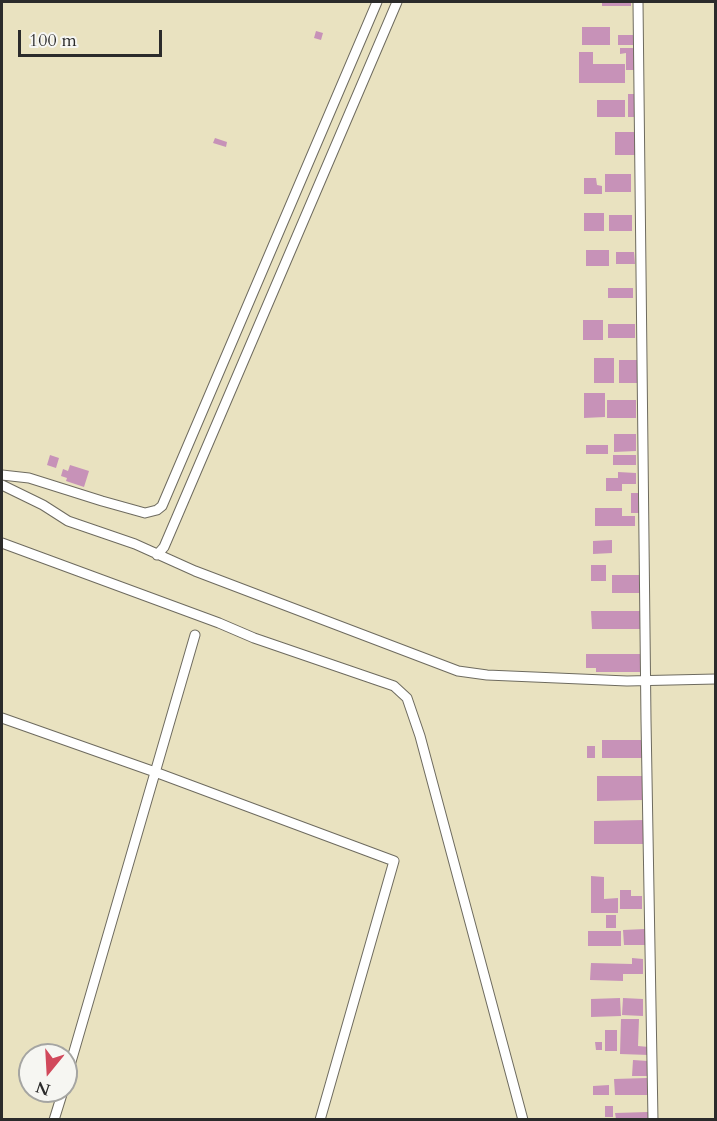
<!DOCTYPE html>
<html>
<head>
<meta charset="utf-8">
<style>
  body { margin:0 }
  #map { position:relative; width:717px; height:1121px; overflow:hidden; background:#e9e2c0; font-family:Cardo,serif }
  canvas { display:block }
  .frame { position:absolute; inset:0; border:3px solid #2b2b2b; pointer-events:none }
  .north { position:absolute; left:18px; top:1043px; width:60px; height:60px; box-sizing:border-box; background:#f6f6f2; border:2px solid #a5a5a2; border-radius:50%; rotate:198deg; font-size:16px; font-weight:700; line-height:24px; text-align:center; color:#2b2b2b }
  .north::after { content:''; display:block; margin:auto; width:21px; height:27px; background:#d1495b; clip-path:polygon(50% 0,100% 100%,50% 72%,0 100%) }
  .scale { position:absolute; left:18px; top:30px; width:144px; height:27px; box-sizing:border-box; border:3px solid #2b2b2b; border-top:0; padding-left:8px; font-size:18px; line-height:21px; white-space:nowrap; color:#2b2b2b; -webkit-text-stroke:4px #f6f6f2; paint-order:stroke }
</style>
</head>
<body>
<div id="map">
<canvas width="717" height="1121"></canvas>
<div class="frame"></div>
<div class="north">N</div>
<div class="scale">100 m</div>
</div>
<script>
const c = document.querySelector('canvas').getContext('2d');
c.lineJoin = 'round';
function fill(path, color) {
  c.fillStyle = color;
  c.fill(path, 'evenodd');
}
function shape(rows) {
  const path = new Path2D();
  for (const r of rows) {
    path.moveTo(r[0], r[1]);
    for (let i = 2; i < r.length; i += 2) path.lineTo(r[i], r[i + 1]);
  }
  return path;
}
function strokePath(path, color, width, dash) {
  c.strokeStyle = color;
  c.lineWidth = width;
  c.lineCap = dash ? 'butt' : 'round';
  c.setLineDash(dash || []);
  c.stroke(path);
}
fill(shape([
  [602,2,631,2,631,6,602,6],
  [582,27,610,27,610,45,582,45],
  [316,31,323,33,321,40,314,38],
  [618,35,636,35,636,45,618,45],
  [620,48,635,48,635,70,626,70,626,53,620,54],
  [579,52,593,52,593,64,625,64,625,83,579,83],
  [628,94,636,94,636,117,628,117],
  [597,100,625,100,625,117,597,117],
  [615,132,635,132,635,155,615,155],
  [215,138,227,142,226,147,213,143],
  [605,174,631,174,631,192,605,192],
  [584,178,596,178,597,185,602,186,602,194,584,194],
  [584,213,604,213,604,231,584,231],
  [609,215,632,215,632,231,609,231],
  [586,250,609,250,609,266,586,266],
  [616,252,634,252,635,264,616,264],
  [608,288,633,288,633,298,608,298],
  [583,320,603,320,603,340,583,340],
  [608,324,635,324,635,338,608,338],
  [594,358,614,358,614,383,594,383],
  [619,360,639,360,639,383,619,383],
  [584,393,605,393,605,417,584,418],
  [607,400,636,400,636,418,607,418],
  [614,434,636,434,636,451,614,452],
  [586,445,608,445,608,454,586,454],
  [50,455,59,458,56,468,47,465],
  [613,455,636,455,636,465,613,465],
  [70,465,89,471,84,487,66,481,67,478,61,476,63,469,68,471],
  [618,472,636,473,636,484,622,484,622,491,606,491,606,478,618,478],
  [631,493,642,493,642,513,631,513],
  [595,508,622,508,622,516,635,516,635,526,595,526],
  [612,540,612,553,593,554,593,541],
  [591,565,606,565,606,581,591,581],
  [612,575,643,575,643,593,612,593],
  [591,611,642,611,643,629,592,629],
  [586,654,642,654,642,672,596,672,596,668,586,668],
  [602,740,643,740,643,758,602,758],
  [587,746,595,746,595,758,587,758],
  [597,776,644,776,644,800,597,801],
  [645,820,645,844,594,844,594,821],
  [591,876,604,877,604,899,618,898,618,913,591,913],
  [620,890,631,890,631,896,642,896,642,909,620,909],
  [606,915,616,915,616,928,606,928],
  [645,929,646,945,624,945,623,930],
  [588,931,621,931,621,946,588,946],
  [632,958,643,959,643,974,623,974,623,981,590,980,591,963,632,964],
  [620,998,621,1016,591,1017,591,999],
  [623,998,643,999,643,1016,622,1015],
  [621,1019,639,1019,638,1046,649,1047,649,1055,620,1054],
  [605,1030,617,1030,617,1051,605,1051],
  [595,1042,602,1042,602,1050,596,1050],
  [633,1060,648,1061,648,1076,632,1076],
  [647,1078,647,1095,615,1095,614,1079],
  [609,1085,609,1095,593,1095,593,1086],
  [605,1106,613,1106,613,1117,605,1117],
  [648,1112,649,1119,616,1119,615,1113]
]), '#c792b8');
const street = shape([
  [638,2,646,720,653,1120],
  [2,475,29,478,102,501,145,513,157,510,162,506,377,2],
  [2,485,43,505,68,521,135,544,195,571,458,671,487,675,627,681,716,679],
  [2,543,219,623,254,638,394,686,407,698,420,736,523,1120],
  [157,555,164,547,179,512,397,2],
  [2,718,155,772,394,861,320,1120],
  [66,1079,195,635],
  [54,1120,63,1091]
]);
strokePath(street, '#6e6b5f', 11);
strokePath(street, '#fff', 9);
</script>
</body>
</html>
